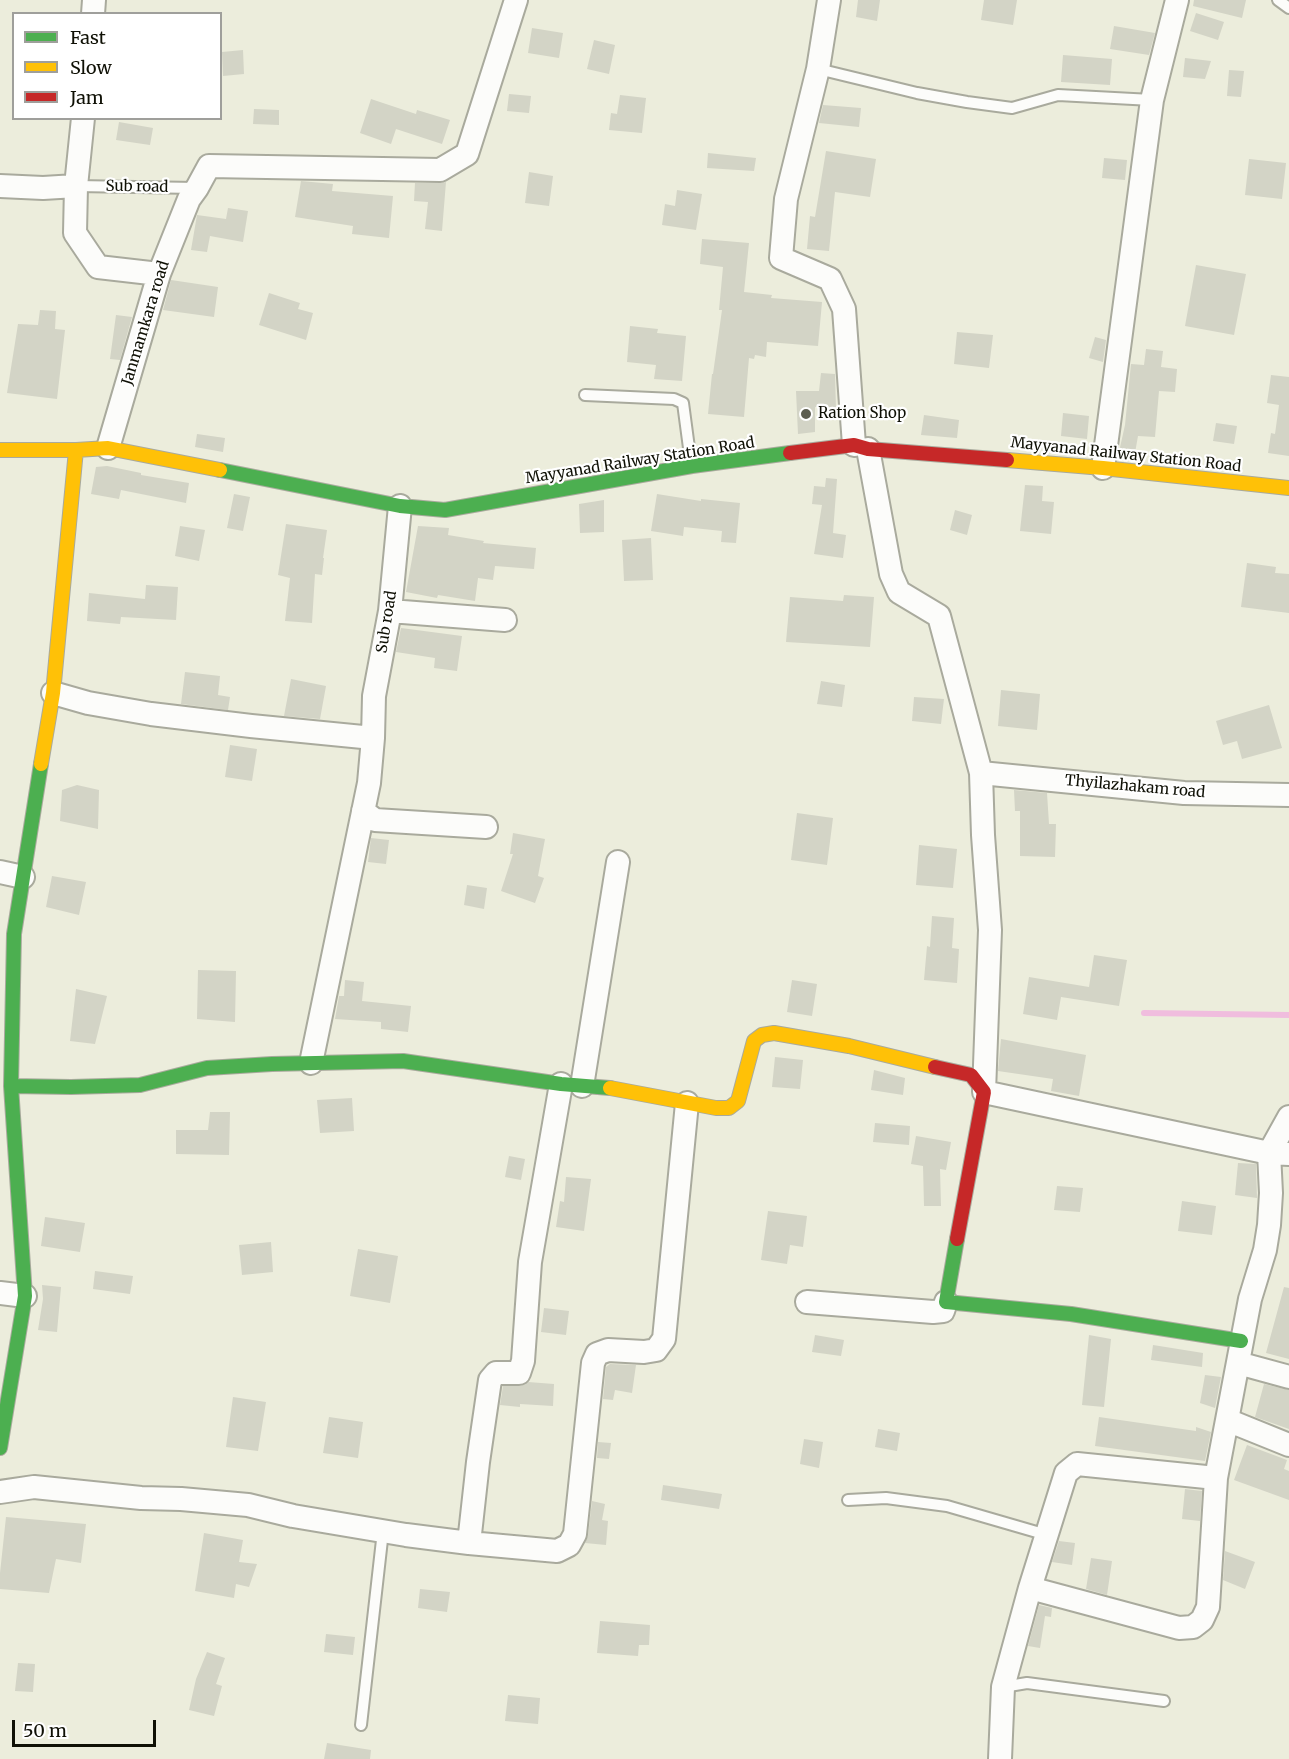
<!DOCTYPE html>
<html>
<head>
<meta charset="utf-8">
<style>
  body { margin:0 }
  #map { position:relative; width:1289px; height:1759px; overflow:hidden; background:#eceddc; font-family:Merriweather,serif }
  canvas { display:block }
  .legend { position:absolute; left:12px; top:12px; width:210px; height:108px; box-sizing:border-box; background:#fff; border:2px solid #9f9f9b; margin:0; padding:8px 10px; list-style:none; font-size:18px; color:#0f1005 }
  .legend li { display:flex; align-items:center; gap:12px; height:30px }
  .legend b { width:30px; border:2px solid #9f9f9b }
  .scale { position:absolute; left:12px; top:1720px; width:144px; height:27px; box-sizing:border-box; border:3px solid #0f1005; border-top:0; padding-left:8px; font-size:18px; line-height:21px; white-space:nowrap; color:#0f1005; -webkit-text-stroke:4px #fff; paint-order:stroke }
</style>
</head>
<body>
<div id="map">
<canvas width="1289" height="1759"></canvas>
<ul class="legend">
<li><b style="height:8px;background:#4caf50"></b>Fast</li>
<li><b style="height:8px;background:#ffc107"></b>Slow</li>
<li><b style="height:8px;background:#c62828"></b>Jam</li>
</ul>
<div class="scale">50 m</div>
</div>
<script>
const c = document.querySelector('canvas').getContext('2d');
c.lineJoin = 'round';
function shape(rows) {
  const path = new Path2D();
  for (const r of rows) {
    path.moveTo(r[0], r[1]);
    for (let i = 2; i < r.length; i += 2) path.lineTo(r[i], r[i + 1]);
  }
  return path;
}
function strokePath(path, color, width, dash) {
  c.strokeStyle = color;
  c.lineWidth = width;
  c.lineCap = dash ? 'butt' : 'round';
  c.setLineDash(dash || []);
  c.stroke(path);
}
function fill(path, color) {
  c.fillStyle = color;
  c.fill(path, 'evenodd');
}
function write(font, color, halo, rows, align = 'center') {
  c.font = font + ' Merriweather,serif';
  c.lineWidth = 4.5;
  c.setLineDash([]);
  c.textBaseline = 'middle';
  c.strokeStyle = halo;
  c.fillStyle = color;
  for (const [text, x, y, turn = 0] of rows) {
    c.save();
    c.translate(x, y);
    c.rotate((+turn || 0) * Math.PI / 180);
    c.textAlign = isNaN(turn) ? turn : align;
    if (halo) c.strokeText(text, 0, 0);
    c.fillText(text, 0, 0);
    c.restore();
  }
}
strokePath(shape([
  [1144,1013,1289,1015]
]), '#f0bdde', 6);
fill(shape([
  [858,0,880,0,877,21,856,17],
  [984,0,1017,0,1013,25,981,20],
  [1194,0,1246,0,1242,18,1193,6],
  [1196,13,1224,22,1218,40,1190,31],
  [1114,26,1155,33,1149,55,1110,49],
  [532,28,563,33,559,58,528,53],
  [594,40,615,45,609,74,587,69],
  [243,50,244,74,223,76,222,52],
  [1063,55,1112,59,1110,85,1061,82],
  [1185,58,1211,61,1205,79,1183,77],
  [1229,70,1244,71,1241,97,1227,96],
  [509,94,531,96,529,113,507,111],
  [620,95,646,98,642,133,609,130,611,113,617,114],
  [371,99,416,114,417,110,450,120,442,144,396,129,391,144,360,133],
  [823,105,861,108,859,127,819,123],
  [254,109,279,110,279,125,253,124],
  [119,122,153,128,150,145,116,140],
  [826,151,876,159,870,197,835,192,829,251,807,249,810,216,815,217],
  [708,153,756,158,754,171,707,168],
  [1104,158,1127,160,1125,180,1102,178],
  [1249,159,1286,163,1282,199,1245,195],
  [529,172,553,176,549,206,525,203],
  [301,181,333,184,332,191,393,196,389,238,352,234,353,226,295,217],
  [446,182,442,231,425,229,428,202,414,201,415,183,440,183],
  [677,190,702,194,696,230,662,225,665,204,675,206],
  [228,208,248,211,243,242,210,236,207,252,191,250,197,215,226,219],
  [702,239,749,243,744,292,772,295,771,298,822,302,818,346,767,342,766,357,755,355,754,359,749,358,744,417,708,414,712,374,713,374,722,310,719,310,723,267,700,264],
  [1196,265,1246,274,1234,335,1185,326],
  [171,280,218,287,214,317,163,310],
  [269,293,300,303,298,309,313,313,306,340,259,325],
  [40,310,56,311,55,329,65,330,57,399,7,393,18,324,38,325],
  [116,315,132,317,120,360,110,359],
  [630,326,658,329,657,333,686,336,682,381,654,379,656,365,627,362],
  [957,332,993,335,989,368,954,364],
  [1095,337,1106,340,1103,362,1089,358],
  [1146,349,1163,351,1161,367,1177,369,1175,392,1159,391,1155,437,1138,436,1135,453,1119,452,1125,425,1131,364,1144,365],
  [821,373,835,374,836,409,815,407,815,432,798,434,796,391,819,391],
  [1271,375,1289,377,1289,456,1268,453,1271,433,1275,434,1279,405,1267,403],
  [1063,413,1089,416,1087,439,1061,436],
  [924,415,959,420,957,438,921,435],
  [1216,423,1237,426,1234,444,1213,441],
  [197,434,225,438,223,452,195,447],
  [107,466,141,473,141,475,189,483,186,503,121,490,119,499,91,494,96,467],
  [826,478,837,479,833,533,846,535,843,558,814,554,822,505,812,504,814,486,825,487],
  [1025,485,1043,486,1042,501,1054,502,1051,534,1020,531],
  [234,494,250,497,243,531,227,528],
  [657,494,701,501,701,499,740,503,736,543,721,542,722,531,684,527,683,536,651,531],
  [604,500,604,532,580,533,579,504],
  [955,510,972,515,967,535,950,530],
  [286,524,327,530,323,558,324,558,322,575,315,574,312,623,285,621,290,578,278,575],
  [180,526,205,530,199,561,175,556],
  [418,526,449,528,448,535,484,541,483,543,536,548,534,569,495,566,493,580,478,578,475,601,438,595,437,598,406,592],
  [651,538,653,580,624,581,622,540],
  [1247,563,1276,567,1275,573,1289,574,1289,613,1241,607],
  [146,585,178,587,176,620,121,617,120,624,87,621,89,593,145,599],
  [844,595,874,597,870,647,786,642,790,597,843,601],
  [401,628,462,636,457,671,434,668,435,658,396,652],
  [185,672,220,676,218,695,230,697,228,710,181,704],
  [291,679,326,686,320,719,284,716],
  [821,681,845,685,842,707,817,704],
  [1001,690,1040,694,1037,730,998,726],
  [914,697,944,699,941,724,912,721],
  [1269,705,1282,748,1242,759,1237,741,1223,745,1216,721],
  [230,745,257,749,252,781,225,777],
  [77,785,99,790,98,829,60,821,62,790],
  [1014,790,1047,793,1049,824,1056,824,1055,857,1020,856,1020,811,1015,811],
  [797,813,833,818,827,865,791,860],
  [513,833,545,839,538,876,544,878,535,903,501,891,513,854,510,854],
  [371,838,389,840,386,864,368,862],
  [919,845,957,849,953,888,916,885],
  [52,876,86,882,79,915,46,907],
  [467,885,487,888,484,909,464,905],
  [932,916,954,918,952,948,959,949,957,983,924,980,927,946,930,947],
  [1094,955,1127,960,1119,1006,1061,997,1057,1020,1023,1014,1029,977,1089,987],
  [198,970,236,971,235,1022,197,1019],
  [345,980,364,982,362,1001,411,1006,408,1032,381,1029,381,1022,335,1019,339,996,344,996],
  [792,980,817,984,812,1016,787,1012],
  [76,989,107,996,95,1044,70,1041],
  [1001,1039,1086,1055,1079,1096,1051,1091,1053,1079,998,1071],
  [775,1057,803,1060,800,1089,772,1087],
  [874,1070,905,1078,903,1095,871,1090],
  [352,1098,354,1131,320,1133,317,1100],
  [210,1112,230,1112,229,1155,176,1154,176,1130,208,1130],
  [875,1123,910,1126,909,1145,873,1142],
  [916,1136,951,1142,946,1170,940,1169,941,1206,924,1206,923,1166,911,1164],
  [509,1156,525,1159,521,1180,505,1177],
  [1238,1163,1256,1164,1257,1198,1235,1195],
  [566,1177,591,1179,584,1231,556,1227,560,1201,564,1202],
  [1057,1186,1083,1188,1080,1212,1054,1210],
  [1182,1201,1216,1206,1212,1235,1178,1231],
  [768,1211,807,1216,803,1247,790,1245,787,1264,761,1260],
  [45,1217,85,1223,80,1252,41,1246],
  [271,1242,273,1272,242,1275,239,1245],
  [358,1249,398,1256,390,1303,350,1296],
  [95,1271,133,1276,130,1294,93,1289],
  [42,1285,61,1287,57,1332,38,1330,43,1299],
  [1284,1287,1289,1288,1289,1359,1266,1353],
  [544,1308,569,1311,566,1335,541,1332],
  [815,1335,844,1340,841,1356,812,1352],
  [1089,1335,1111,1339,1104,1407,1082,1405],
  [1153,1345,1203,1353,1202,1367,1151,1360],
  [610,1364,636,1365,632,1393,615,1390,613,1400,603,1399,606,1367],
  [1205,1375,1221,1377,1215,1408,1200,1403],
  [528,1382,554,1384,553,1406,520,1404,520,1407,500,1405,503,1386,520,1386],
  [1264,1384,1289,1390,1289,1429,1255,1417],
  [233,1397,266,1402,258,1451,226,1447],
  [329,1417,363,1422,358,1458,323,1453],
  [1099,1417,1196,1431,1196,1427,1211,1432,1205,1461,1095,1446],
  [878,1429,900,1433,897,1451,875,1447],
  [804,1439,823,1442,819,1468,800,1464],
  [598,1442,611,1443,609,1459,597,1458],
  [1247,1445,1287,1460,1284,1469,1289,1471,1289,1500,1234,1480],
  [663,1485,722,1494,719,1509,661,1500],
  [1185,1489,1202,1491,1200,1521,1182,1519],
  [592,1501,605,1504,602,1520,608,1521,606,1545,585,1543,588,1535],
  [6,1517,86,1524,81,1563,56,1559,49,1593,0,1589,0,1573],
  [204,1533,243,1540,239,1562,257,1564,249,1587,236,1584,234,1598,195,1591],
  [1059,1541,1075,1543,1072,1565,1052,1562],
  [1225,1551,1255,1562,1245,1589,1223,1580],
  [1091,1558,1112,1561,1107,1595,1086,1589],
  [420,1589,450,1592,447,1612,418,1608],
  [1039,1605,1052,1608,1051,1617,1045,1616,1040,1648,1028,1646],
  [600,1621,650,1625,649,1645,639,1645,638,1656,597,1653],
  [326,1634,355,1637,353,1655,324,1652],
  [207,1652,225,1658,216,1684,222,1686,214,1716,189,1710,196,1679],
  [18,1663,35,1664,33,1692,15,1691],
  [508,1695,540,1698,538,1724,505,1721],
  [327,1743,371,1750,370,1759,324,1759]
]), '#d3d4c6');
const lane = shape([
  [1278,0,1289,8],
  [818,69,917,93,967,102,1012,108,1058,95,1152,100],
  [76,186,196,188],
  [585,395,674,399,683,403,691,463],
  [848,1500,886,1498,947,1506,1047,1535],
  [1003,1687,1027,1683,1164,1701],
  [361,1725,383,1531]
]);
const street = shape([
  [829,0,818,69,786,199,781,258,830,279,844,309,854,445],
  [93,14,94,0],
  [83,118,76,186,75,233,98,267,159,274],
  [0,186,43,188,76,186],
  [108,448,159,274,189,199,197,188,209,166,440,170,467,154,516,0],
  [868,449,891,574,899,592,939,616,981,773,983,835,990,930,984,1092,1269,1153,1289,1154],
  [1103,468,1152,100,1177,0],
  [390,611,505,620],
  [53,693,88,703,151,714,251,726,373,738],
  [981,773,1184,793,1289,795],
  [363,811,375,820,486,827],
  [0,872,23,877],
  [311,1063,369,783,373,738,374,696,390,611,400,506],
  [582,1086,618,862],
  [0,1293,25,1296],
  [807,1302,933,1312,943,1311,946,1302],
  [1238,1363,1289,1377],
  [1227,1420,1289,1445],
  [0,1492,34,1487,141,1498,181,1499,248,1505,293,1516,406,1535,469,1543,478,1462,490,1380,496,1373,519,1373,523,1361,530,1262,561,1084],
  [469,1543,557,1551,569,1545,575,1534,593,1363,597,1354,608,1350,644,1352,656,1350,664,1339,687,1103],
  [1030,1588,1179,1628,1193,1627,1202,1620,1208,1607,1216,1478],
  [1000,1759,1003,1687,1030,1588,1066,1473,1077,1464,1216,1478,1250,1299,1265,1250,1269,1225,1271,1193,1269,1153,1289,1117]
]);
const fast = shape([
  [220,470,400,506,445,510,692,466,790,453],
  [11,1086,71,1087,140,1085,207,1068,272,1064,403,1061,561,1084,610,1088],
  [957,1239,946,1302,1071,1314,1241,1341],
  [0,1448,25,1296,11,1086,14,934,41,764]
]);
const slow = shape([
  [0,450,76,450,108,448,220,470],
  [1007,460,1103,468,1289,488],
  [41,764,53,693,76,450],
  [610,1088,716,1108,729,1108,738,1101,754,1041,762,1035,774,1033,849,1046,935,1067]
]);
const jam = shape([
  [790,453,854,445,868,449,1007,460],
  [935,1067,971,1075,984,1092,957,1239]
]);
strokePath(lane, '#a9aa9d', 14);
strokePath(street, '#a9aa9d', 26);
strokePath(fast, '#a9aa9d', 16);
strokePath(slow, '#a9aa9d', 16);
strokePath(jam, '#a9aa9d', 16);
strokePath(lane, '#fcfcfa', 10);
strokePath(street, '#fcfcfa', 22);
strokePath(fast, '#4caf50', 14);
strokePath(slow, '#ffc107', 14);
strokePath(jam, '#c62828', 14);
for (const [x, y, r, color] of [
  [806,414,6,"#5c5d50"]
]) {
  const dot = new Path2D();
  dot.arc(x, y, r, 0, 2 * Math.PI);
  c.fillStyle = color;
  c.fill(dot);
  strokePath(dot, '#fff', 2);
}
write('15px', '#0f1005', '#fff', [
  ["Sub road",137,187,1],
  ["Janmamkara road",146,323,-73],
  ["Mayyanad Railway Station Road",1126,455,6],
  ["Mayyanad Railway Station Road",640,461,-9],
  ["Sub road",387,622,-81],
  ["Thyilazhakam road",1135,787,5]
]);
write('15px', '#0f1005', '#fff', [
  ["Ration Shop",818,414]
], 'left');
</script>
</body>
</html>
